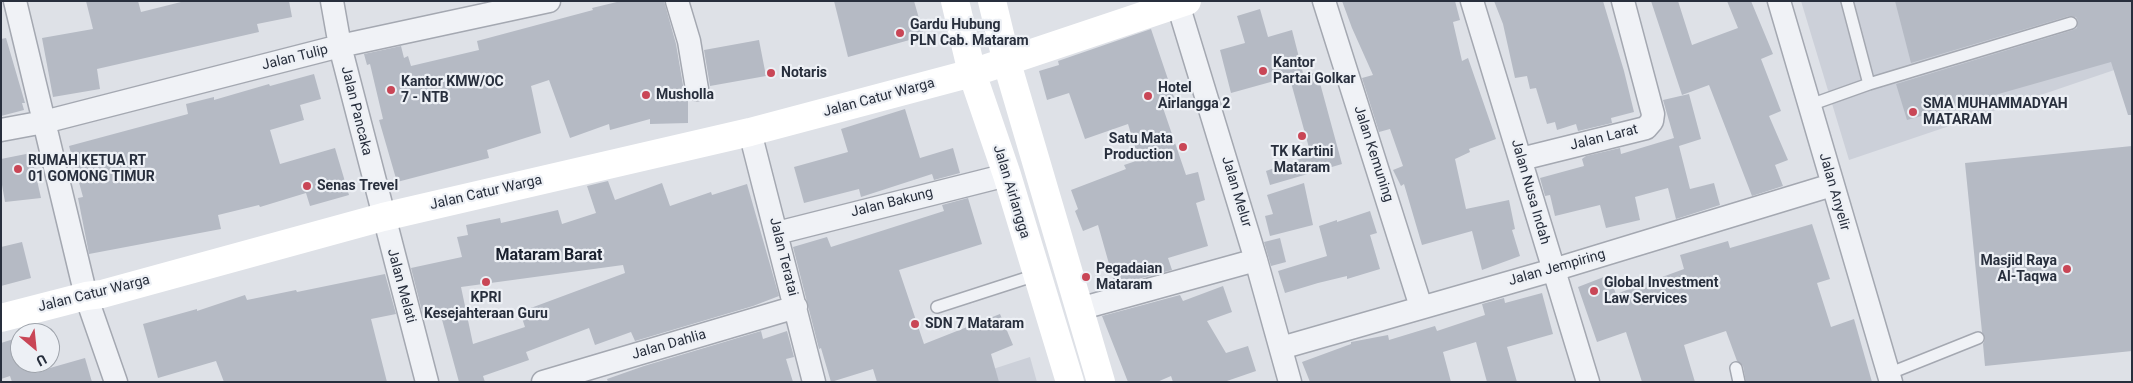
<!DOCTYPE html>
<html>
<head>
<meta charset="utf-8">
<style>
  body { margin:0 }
  #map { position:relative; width:2133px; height:383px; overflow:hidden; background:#dee1e7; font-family:Roboto,sans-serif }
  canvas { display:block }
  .frame { position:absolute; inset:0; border:2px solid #282f3d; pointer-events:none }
  .north { position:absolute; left:10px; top:323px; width:50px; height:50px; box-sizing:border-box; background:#edf0f5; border:1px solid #9ea3ab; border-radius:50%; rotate:152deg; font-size:14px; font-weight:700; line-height:20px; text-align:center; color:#282f3d }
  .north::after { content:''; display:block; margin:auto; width:18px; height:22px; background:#c94656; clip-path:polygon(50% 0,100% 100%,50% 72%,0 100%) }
</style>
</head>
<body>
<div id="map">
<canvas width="2133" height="383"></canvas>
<div class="frame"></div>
<div class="north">U</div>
</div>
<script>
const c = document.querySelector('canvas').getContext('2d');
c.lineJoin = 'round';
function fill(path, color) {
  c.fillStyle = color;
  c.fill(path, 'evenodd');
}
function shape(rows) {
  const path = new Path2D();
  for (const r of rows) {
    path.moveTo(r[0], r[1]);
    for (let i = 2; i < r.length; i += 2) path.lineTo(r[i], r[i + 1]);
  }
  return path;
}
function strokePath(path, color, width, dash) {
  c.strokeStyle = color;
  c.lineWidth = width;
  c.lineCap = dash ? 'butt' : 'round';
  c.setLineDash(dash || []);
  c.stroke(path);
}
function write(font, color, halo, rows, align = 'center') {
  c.font = font + ' Roboto,sans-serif';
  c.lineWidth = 4.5;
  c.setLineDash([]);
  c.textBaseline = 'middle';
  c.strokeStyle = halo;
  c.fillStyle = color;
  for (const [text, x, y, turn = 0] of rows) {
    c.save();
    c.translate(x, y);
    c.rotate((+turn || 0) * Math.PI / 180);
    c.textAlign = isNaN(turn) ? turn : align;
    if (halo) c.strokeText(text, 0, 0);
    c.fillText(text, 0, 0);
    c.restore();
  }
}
fill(shape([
  [1801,1,2132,1,2132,64,1849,160],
  [1030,357,1037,382,953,382]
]), '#ccd0d9');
fill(shape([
  [86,1,138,1,141,12,185,1,289,1,292,17,257,24,259,32,97,69,100,89,53,97,42,38,93,29],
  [621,1,664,1,676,44,684,91,688,98,688,123,650,124,650,119,610,130,609,124,570,138,549,80,531,86,541,133,487,150,489,158,397,182,379,120,383,119,370,64,367,65,364,54,401,46,404,58,408,56,411,66,479,50,477,41,593,10,592,8],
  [834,1,914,1,924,36,848,57],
  [1342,1,1455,1,1460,20,1453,22,1462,61,1468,58,1496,139,1469,149,1470,152,1455,159,1466,209,1509,200,1515,229,1512,230,1520,256,1482,270,1472,231,1422,245,1404,184,1401,186,1393,170,1403,166,1390,129,1379,132,1362,78,1373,75,1352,28],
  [1494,1,1603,1,1624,71,1634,112,1611,118,1612,123,1578,131,1576,124,1557,130,1555,122,1547,124,1536,88,1530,89,1527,76,1515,78,1503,24],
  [1651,1,1678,1,1692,45,1738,28,1727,1,1751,1,1773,54,1761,59,1781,111,1769,116,1788,160,1775,165,1783,186,1752,196,1709,85,1682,95],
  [1895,1,2132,1,2132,115,2128,115,2111,62,1907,120,1896,84,2073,30,2077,28,2078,21,2076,17,2069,16,1911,63],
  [1260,9,1268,37,1292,30,1303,73,1231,93,1220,50,1245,43,1237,16],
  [1151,29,1175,100,1162,105,1186,175,1198,172,1205,200,1196,203,1208,246,1168,258,1172,270,1115,285,1098,225,1083,231,1075,211,1078,209,1071,190,1126,169,1124,165,1139,160,1128,124,1085,139,1069,93,1047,100,1039,71,1059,65,1058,61],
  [6,38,25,103,22,103,24,110,1,116,1,39],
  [759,40,766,76,710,86,704,50],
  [1317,72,1342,164,1270,185,1266,171,1311,155,1290,79],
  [314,74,321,99,300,105,304,120,270,130,280,164,335,148,349,195,310,206,306,193,260,207,259,205,218,215,221,229,89,254,78,198,83,197,69,146,188,114,186,104,214,97,214,100,269,84,270,86],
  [1689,94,1701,139,1679,146,1690,189,1714,183,1720,205,1676,219,1668,188,1635,197,1640,220,1606,228,1600,205,1555,216,1550,195,1545,196,1540,178,1584,166,1582,159,1586,156,1620,148,1621,154,1674,138,1663,100],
  [905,109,920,158,953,148,960,173,934,180,932,174,861,197,859,189,804,203,794,167,848,152,841,129],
  [2132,146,2132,351,1985,366,1983,344,1985,339,1982,332,1965,163],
  [31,153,41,198,5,202,1,179,1,159],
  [608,181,615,200,662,183,670,206,711,192,712,195,747,184,779,296,753,306,635,341,631,332,595,345,589,328,526,352,529,360,483,376,485,382,459,382,441,316,424,319,411,268,462,257,457,237,468,235,466,225,500,218,501,223,558,210,562,224,596,213,587,186],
  [623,265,625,273,520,312,525,327,473,344,461,287],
  [1304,183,1313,225,1270,236,1265,216,1273,214,1267,195],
  [968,198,982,244,899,270,924,344,1000,314,1013,345,991,354,999,382,877,382,873,369,831,382,821,348,819,349,793,247,827,237,831,247,944,211,942,205],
  [1370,211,1377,233,1370,235,1380,269,1347,279,1347,276,1318,283,1285,293,1278,271,1327,256,1319,226,1337,220,1337,222],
  [1812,224,1830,279,1817,283,1831,327,1854,319,1872,382,1746,382,1743,366,1737,361,1726,331,1684,345,1695,382,1642,382,1626,332,1597,342,1578,287,1609,275,1616,294,1684,269,1680,255,1728,241,1730,248],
  [1280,238,1286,262,1271,266,1264,242],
  [22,242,31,278,1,286,1,247],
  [385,274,396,314,371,319,387,382,224,382,216,361,158,378,143,324,197,309,197,311,245,295,247,300,296,290,297,292],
  [1223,286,1232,312,1207,321,1226,353,1248,346,1256,371,1224,382,1173,382,1171,376,1157,382,1128,382,1102,316,1180,295,1183,301],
  [1542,293,1553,334,1507,347,1517,382,1487,382,1476,342,1443,352,1451,382,1310,382,1302,362,1351,344,1351,342,1388,335,1389,340,1435,326,1437,331,1485,315,1482,304,1504,298,1505,303],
  [761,331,763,339,787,331,794,357,786,359,793,382,608,382,607,379,644,366],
  [20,337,20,363,41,363,43,370,85,358,92,382,12,382,10,376,1,379,1,343]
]), '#b5bac4');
const lane = shape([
  [1847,1,1869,84],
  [1810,105,1869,84,2071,23],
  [937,307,1036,275],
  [1736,368,1739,382],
  [1888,374,1978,338]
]);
const street = shape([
  [15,1,86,296,116,382],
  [332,1,340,46,427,382],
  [677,1,689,41,697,89],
  [1177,1,1256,260,1290,382],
  [1324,1,1421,307],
  [1472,1,1588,382],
  [1779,1,1891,382],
  [1,130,44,122,340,46,549,1],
  [750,132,814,382],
  [1521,159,1646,128,1652,121,1653,114,1623,1],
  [777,233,1007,175],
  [1079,309,1256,260],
  [1281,348,1553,270,1832,185],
  [543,382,796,307]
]);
strokePath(lane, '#a4a8b1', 14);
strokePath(street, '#a4a8b1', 25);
strokePath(lane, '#f0f2f6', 11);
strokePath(street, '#f0f2f6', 22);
strokePath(shape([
  [955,1,972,73,1007,175,1070,382],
  [992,1,1007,63,1101,382],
  [1,318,86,296,102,294,383,217,750,132,972,73,1187,1]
]), '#fff', 28);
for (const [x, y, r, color] of [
  [900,33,5,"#c94656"],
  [1263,71,5,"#c94656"],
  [771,73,5,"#c94656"],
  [391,90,5,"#c94656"],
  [646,95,5,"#c94656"],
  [1148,96,5,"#c94656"],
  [1913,112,5,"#c94656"],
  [1302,136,5,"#c94656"],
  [1183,147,5,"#c94656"],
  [18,169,5,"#c94656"],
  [307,186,5,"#c94656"],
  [2067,269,5,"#c94656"],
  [1086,277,5,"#c94656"],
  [486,282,5,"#c94656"],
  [1594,291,5,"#c94656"],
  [915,324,5,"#c94656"]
]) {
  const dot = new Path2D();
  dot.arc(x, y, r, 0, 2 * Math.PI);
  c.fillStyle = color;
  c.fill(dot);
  strokePath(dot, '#edf0f5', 2);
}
write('bold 14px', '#282f3d', '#edf0f5', [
  ["Gardu Hubung",910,25],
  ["PLN Cab. Mataram",910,41],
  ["Kantor",1273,63],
  ["Partai Golkar",1273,79],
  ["Notaris",781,73],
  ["Kantor KMW/OC",401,82],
  ["7 - NTB",401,98],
  ["Hotel",1158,88],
  ["Airlangga 2",1158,104],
  ["Musholla",656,95],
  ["SMA MUHAMMADYAH",1923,104],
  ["MATARAM",1923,120],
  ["Satu Mata",1173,139,"right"],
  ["Production",1173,155,"right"],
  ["TK Kartini",1302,152,"center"],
  ["Mataram",1302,168,"center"],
  ["RUMAH KETUA RT",28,161],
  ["01 GOMONG TIMUR",28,177],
  ["Senas Trevel",317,186],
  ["Masjid Raya",2057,261,"right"],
  ["Al-Taqwa",2057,277,"right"],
  ["Pegadaian",1096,269],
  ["Mataram",1096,285],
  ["Global Investment",1604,283],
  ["Law Services",1604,299],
  ["KPRI",486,298,"center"],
  ["Kesejahteraan Guru",486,314,"center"],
  ["SDN 7 Mataram",925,324]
], 'left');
write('14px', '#282f3d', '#edf0f5', [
  ["Jalan Tulip",295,58,-14],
  ["Jalan Catur Warga",879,98,-15],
  ["Jalan Pancaka",356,111,76],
  ["Jalan Larat",1604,138,-14],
  ["Jalan Kemuning",1373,154,72],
  ["Jalan Airlangga",1011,192,73],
  ["Jalan Melur",1236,192,73],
  ["Jalan Nusa Indah",1530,192,74],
  ["Jalan Anyelir",1834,192,74],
  ["Jalan Catur Warga",486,193,-13],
  ["Jalan Bakung",892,203,-14],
  ["Jalan Teratai",783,257,76],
  ["Jalan Jempiring",1557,268,-16],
  ["Jalan Melati",401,286,75],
  ["Jalan Catur Warga",94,294,-14],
  ["Jalan Dahlia",669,345,-16]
]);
write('bold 16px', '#1a202e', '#edf0f5', [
  ["Mataram Barat",549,256]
]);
</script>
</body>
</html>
